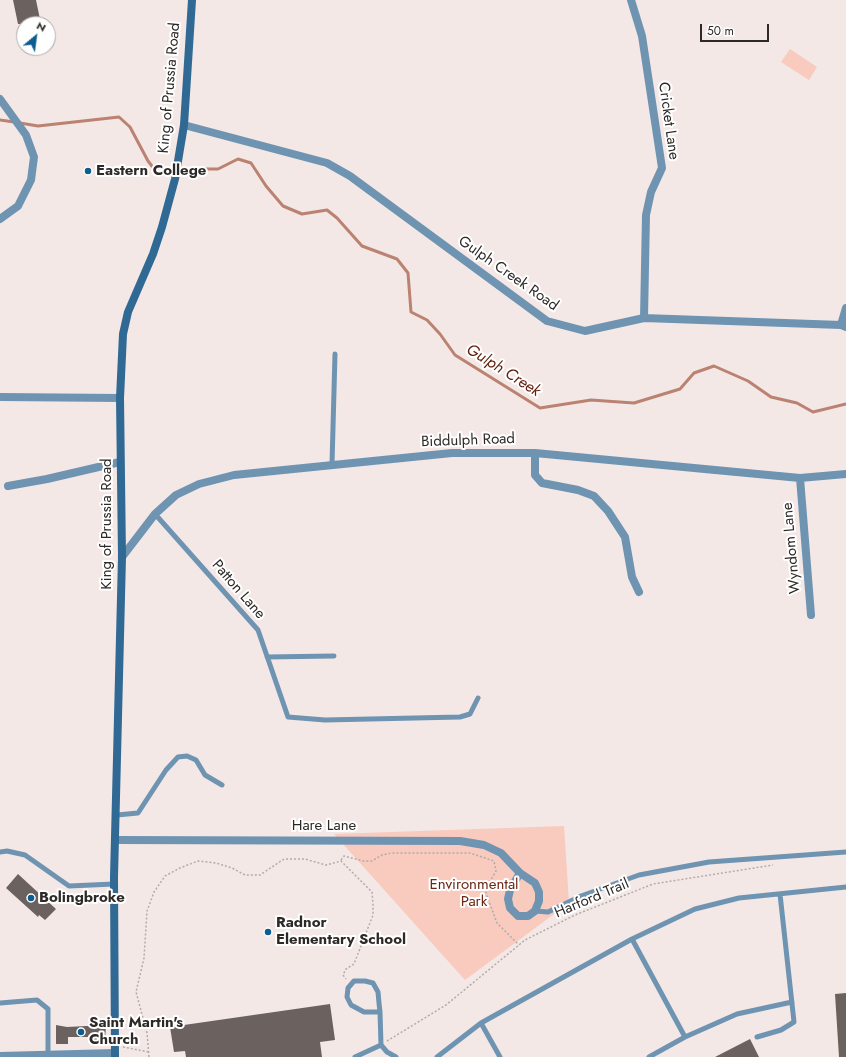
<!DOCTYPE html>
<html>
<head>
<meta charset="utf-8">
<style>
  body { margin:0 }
  #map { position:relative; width:846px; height:1057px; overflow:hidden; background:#f3e8e5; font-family:Jost,sans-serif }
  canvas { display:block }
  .north { position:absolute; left:16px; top:16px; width:40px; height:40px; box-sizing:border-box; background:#fff; border:1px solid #aba9a9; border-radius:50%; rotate:29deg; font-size:11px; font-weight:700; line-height:16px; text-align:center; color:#2d2927 }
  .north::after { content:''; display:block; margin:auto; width:14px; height:18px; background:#0c5d90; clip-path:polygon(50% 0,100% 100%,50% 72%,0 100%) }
  .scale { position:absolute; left:700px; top:24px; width:69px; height:18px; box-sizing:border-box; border:2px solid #2d2927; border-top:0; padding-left:5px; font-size:12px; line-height:14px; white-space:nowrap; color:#2d2927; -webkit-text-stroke:3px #fff; paint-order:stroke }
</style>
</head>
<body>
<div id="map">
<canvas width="846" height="1057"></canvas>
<div class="north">N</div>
<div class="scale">50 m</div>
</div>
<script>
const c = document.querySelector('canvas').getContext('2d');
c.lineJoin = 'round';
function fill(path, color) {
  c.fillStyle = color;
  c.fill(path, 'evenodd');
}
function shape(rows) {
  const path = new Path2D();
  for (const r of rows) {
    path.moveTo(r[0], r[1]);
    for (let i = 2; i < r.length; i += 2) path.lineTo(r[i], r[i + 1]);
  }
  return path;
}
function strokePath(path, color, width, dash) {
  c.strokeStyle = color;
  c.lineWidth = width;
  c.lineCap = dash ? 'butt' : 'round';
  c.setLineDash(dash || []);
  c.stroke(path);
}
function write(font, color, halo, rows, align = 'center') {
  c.font = font + ' Jost,sans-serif';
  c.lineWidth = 4;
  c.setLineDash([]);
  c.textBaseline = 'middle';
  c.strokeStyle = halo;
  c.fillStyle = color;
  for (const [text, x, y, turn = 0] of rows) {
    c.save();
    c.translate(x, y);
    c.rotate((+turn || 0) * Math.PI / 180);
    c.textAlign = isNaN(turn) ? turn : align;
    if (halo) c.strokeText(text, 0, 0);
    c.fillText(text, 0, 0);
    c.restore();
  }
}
fill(shape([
  [790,49,817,67,809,80,781,62],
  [564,826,569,903,465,980,334,834]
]), '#f9cabe');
strokePath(shape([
  [0,120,14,122],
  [20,123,38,126,119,117,130,127,148,161,159,175,198,169,218,169,238,159,251,163,266,186,283,206,302,214,327,210,337,218,362,246,397,259,408,273,411,312,427,320,440,334,455,355,540,408,591,400,634,403,680,389,694,373,714,366,748,381,771,397,797,403,813,412,846,404]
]), '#bb8272', 3);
fill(shape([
  [13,0,36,0,41,24,18,24],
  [18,874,56,909,45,920,39,915,38,917,6,888],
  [846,993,846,1057,839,1057,835,994],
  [330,1004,335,1040,320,1042,322,1057,186,1057,185,1051,174,1052,170,1027],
  [56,1025,67,1027,106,1025,105,1041,90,1041,89,1037,68,1037,68,1044,56,1044],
  [750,1039,759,1057,715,1057]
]), '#6b625f');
strokePath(shape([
  [341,860,344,856,363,861,372,861,382,855,391,853,470,853,494,861,496,871,489,883,486,893,497,923,519,945],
  [387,1041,446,1005,525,940,575,915,653,884,773,865],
  [123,1047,149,1052],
  [149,1057,147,1033,136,992,144,958,147,911,154,892,165,876,180,868,198,861,216,863,232,868,245,875,260,875,284,859,305,859,326,865,341,861,372,892,373,905,373,915,354,964,346,969,343,975,346,979]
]), '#b3aba8', 1.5, [2, 2]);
strokePath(shape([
  [332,464,335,354],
  [155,514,258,630,288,717,325,720,460,717,470,714,478,698],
  [267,657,334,656],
  [117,815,138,813,166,770,178,757,187,756,196,760,205,775,222,785],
  [0,852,7,851,25,855,69,886,114,884],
  [535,911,548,912,581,896,639,875,709,862,846,852],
  [632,939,685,1037],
  [0,1003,37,1000,48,1009,48,1055],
  [380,1012,364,1012,351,1005,347,997,348,988,354,981,365,981,373,983,378,992,379,1003,380,1012,381,1045,387,1052,396,1057],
  [481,1023,500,1057],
  [757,1037,781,1030,794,1022,780,894],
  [355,1057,381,1045],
  [437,1057,481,1023,632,939,695,909,739,898,846,887],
  [649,1057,685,1037,737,1014,792,1002]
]), '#6f94b2', 5);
strokePath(shape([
  [631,0,642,36,662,168,651,192,646,215,644,318],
  [0,99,26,135,34,157,31,180,18,206,0,219],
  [184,125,327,163,350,176,547,321,585,331,644,318,841,325,846,327],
  [841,325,846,308],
  [0,397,120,398],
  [535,453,535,475,542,483,578,490,594,496,608,511,625,537,632,577,639,592],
  [800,478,811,615],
  [8,486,47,479,120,462],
  [122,557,155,514,176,495,199,484,234,475,452,453,535,453,800,478,846,474],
  [116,840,460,841,484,845,501,853,520,873,535,883,539,892,539,901,535,911,528,916,518,916,510,908,508,899,510,890,520,873],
  [0,1056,115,1053]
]), '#6f94b2', 8);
strokePath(shape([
  [115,1057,114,877,122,557,120,398,123,334,128,312,153,254,162,227,175,179,184,125,192,0]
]), '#2f6994', 8);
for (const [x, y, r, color] of [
  [88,171,4,"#0c5d90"],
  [31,898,4,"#0c5d90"],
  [268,932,4,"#0c5d90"],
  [81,1032,4,"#0c5d90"]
]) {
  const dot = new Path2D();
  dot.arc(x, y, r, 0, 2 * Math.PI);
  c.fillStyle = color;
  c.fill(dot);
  strokePath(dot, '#fff', 1.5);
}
write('15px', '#2d2927', '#fff', [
  ["King of Prussia Road",170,88,-85],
  ["Cricket Lane",668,121,82],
  ["Gulph Creek Road",508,274,35],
  ["Biddulph Road",468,441,-2],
  ["King of Prussia Road",107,524,-90],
  ["Wyndom Lane",792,548,-95],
  ["Patton Lane",238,590,49],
  ["Hare Lane",324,826],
  ["Harford Trail",592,899,-23]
]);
write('bold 15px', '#2d2927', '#fff', [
  ["Eastern College",96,171],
  ["Bolingbroke",39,898],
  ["Radnor",276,923],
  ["Elementary School",276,940],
  ["Saint Martin's",89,1023],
  ["Church",89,1040]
], 'left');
write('15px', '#6c2614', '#fff', [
  ["Environmental",474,885],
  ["Park",474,902]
]);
write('italic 16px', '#631d0b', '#fff', [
  ["Gulph Creek",503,371,32]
]);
</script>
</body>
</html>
